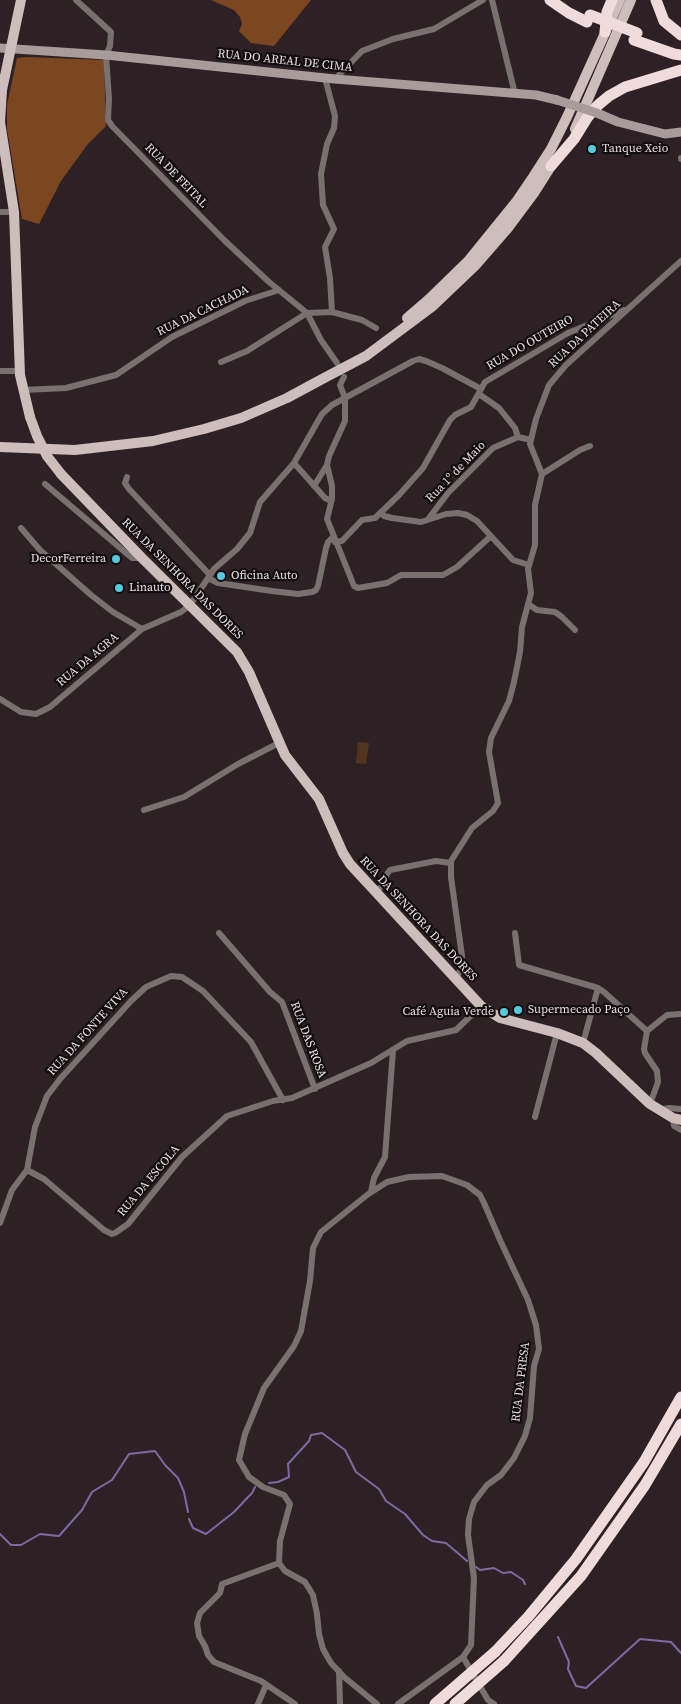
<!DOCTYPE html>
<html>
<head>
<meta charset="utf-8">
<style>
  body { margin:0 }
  canvas { display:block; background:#2e2126 }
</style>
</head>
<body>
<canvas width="681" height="1704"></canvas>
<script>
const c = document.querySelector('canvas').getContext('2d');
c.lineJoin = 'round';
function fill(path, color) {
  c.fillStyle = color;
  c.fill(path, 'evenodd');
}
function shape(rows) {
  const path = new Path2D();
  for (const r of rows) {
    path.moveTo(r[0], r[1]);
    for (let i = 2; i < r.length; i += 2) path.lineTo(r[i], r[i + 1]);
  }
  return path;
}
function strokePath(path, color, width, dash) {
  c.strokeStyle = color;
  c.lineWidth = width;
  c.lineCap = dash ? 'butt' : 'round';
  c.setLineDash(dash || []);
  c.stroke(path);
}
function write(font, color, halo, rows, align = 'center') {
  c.font = font + ' "Source Serif 4",serif';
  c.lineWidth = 4.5;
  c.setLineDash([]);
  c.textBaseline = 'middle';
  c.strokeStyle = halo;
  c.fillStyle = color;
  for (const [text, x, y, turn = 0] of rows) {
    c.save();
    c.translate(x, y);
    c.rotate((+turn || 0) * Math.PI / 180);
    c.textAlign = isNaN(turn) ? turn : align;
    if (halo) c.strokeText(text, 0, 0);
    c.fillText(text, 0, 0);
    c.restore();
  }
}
fill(shape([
  [358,742,369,743,366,764,356,763]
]), '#52341f');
fill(shape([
  [211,0,311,0,274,46,251,43,239,31,242,24,240,17,234,10],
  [26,57,104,60,106,126,87,145,61,181,39,224,22,219,7,129,7,105,17,58]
]), '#7b4620');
strokePath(shape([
  [269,1483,278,1482,289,1477,288,1464,309,1441,311,1435,322,1433,345,1450,356,1472,379,1489,386,1501,405,1514,423,1535,432,1541,446,1543,467,1561],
  [189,1519,193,1528,206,1534,234,1512,252,1493,255,1487],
  [0,1534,11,1545,21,1545,40,1534,59,1536,82,1510,92,1492,112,1480,129,1454,155,1451,165,1465,178,1478,184,1492,188,1512],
  [476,1567,480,1570,494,1568,503,1573,511,1572,523,1580,525,1584],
  [558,1637,569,1662,568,1669,576,1686,586,1688,640,1639,671,1642,681,1653]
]), '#7d6aa4', 2);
strokePath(shape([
  [76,0,111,32,110,46,106,55,109,99,108,120,112,126,224,240,269,282,307,313,321,340,337,363],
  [492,0,515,94],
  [325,78,335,116,334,128,327,144,321,174,323,205,334,229,325,247,330,278,332,312],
  [335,79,362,51,393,39,434,29,483,0],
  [681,158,681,159],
  [0,212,14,212],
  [221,362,247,351,307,313,332,312,362,320,376,328],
  [0,371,20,371],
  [344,377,340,385,345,398,345,421,329,456,327,465,332,486,332,499,327,519,354,586,358,588,387,583,401,575,443,575,457,567,491,536],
  [23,390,66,388,116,375,172,337,245,301,279,290],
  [479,394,499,408,515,428,518,437],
  [294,463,325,498,331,501],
  [542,474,580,450,590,446],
  [127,477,125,483,129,489,210,575],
  [45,484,132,558,142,558],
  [314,486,327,465],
  [381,513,384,516,392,518,421,522,446,514,458,513,467,515,477,521,513,560,529,565],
  [429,518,448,493,493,448,518,437,531,440],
  [21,528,40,550,91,595,113,612,142,629],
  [335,542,342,541,362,520,375,518,399,495,423,468,450,420,455,415,471,407,485,382,568,333,624,310],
  [208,578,218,583,272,591,298,594,312,592,316,590,318,586,326,548,328,542,333,537],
  [528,604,537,610,555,612,562,617,575,630],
  [0,699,21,712,36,714,50,707,142,629,181,612,190,605,214,569,237,549,250,533,260,502,294,463,322,414,332,405,413,361,419,359,426,361,442,368,481,389],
  [144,810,184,797,238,764,279,743],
  [376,892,381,887,387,874,390,870,436,861,451,863],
  [219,933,270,992,282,1002,315,1089],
  [515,933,519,965,598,988,604,992,647,1031],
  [456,978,461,969,462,956,451,877,451,861,472,828,493,811,498,803,489,752,491,738,509,701,514,682,520,652,522,627,531,593,528,569,535,545,535,505,542,474,530,444,536,419,549,385,566,365,681,261],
  [583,1043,598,988],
  [650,1104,658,1082,657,1071,645,1053,644,1049,647,1031,667,1015,681,1014],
  [660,1110,669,1108,681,1109],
  [535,1117,557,1033],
  [673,1118,674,1126,681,1130],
  [27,1170,44,1179,104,1230,112,1234,115,1233,128,1224,182,1157,227,1116,273,1101,292,1098,371,1063,407,1041,456,1030,481,1006],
  [371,1192,374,1178,385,1157,393,1050],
  [0,1223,12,1190,27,1170,35,1127,47,1096,60,1079,131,1001,146,987,171,976,182,977,203,991,251,1042,283,1100],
  [279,1563,222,1584,220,1593,200,1613,197,1623,199,1636,205,1646,208,1655,214,1662,261,1681,295,1704],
  [463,1657,488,1700,494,1704],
  [339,1671,340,1704],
  [258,1704,266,1685],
  [377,1704,344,1677,331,1663,323,1649,319,1634,317,1614,313,1595,305,1582,285,1571,279,1563,280,1541,290,1504,284,1495,263,1487,249,1477,239,1460,245,1434,264,1388,294,1346,301,1331,310,1281,313,1248,321,1232,367,1195,387,1182,409,1177,442,1176,467,1185,480,1195,484,1203,500,1240,528,1300,536,1325,539,1349,534,1366,530,1418,525,1436,514,1458,501,1475,487,1485,474,1502,469,1519,468,1535,474,1578,471,1645,463,1657,398,1704]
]), '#797170', 6);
strokePath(shape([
  [0,48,106,55,335,79,536,95,557,100],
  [597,113,618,122,665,134,681,132]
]), '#a89c9b', 9);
strokePath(shape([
  [21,0,2,90,0,122,14,212,20,375,30,417],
  [575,129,631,0],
  [407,318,429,299,469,260,516,202,533,177,551,149,567,117,620,0],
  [0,447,75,450,153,441,204,429,241,418,287,398,326,377,366,356,433,306,475,266,508,228,534,193,555,160],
  [61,474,142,558,237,652,249,672,285,755,319,799,343,853,350,864,481,1006,500,1018,557,1033,583,1043,596,1053,650,1104,673,1118,681,1120]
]), '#cdbebc', 10);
strokePath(shape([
  [550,0,569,13,587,22],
  [656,0,664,21,681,35],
  [605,32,607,12,612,0],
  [634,40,674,54,681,55],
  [551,166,574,139,587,118,597,106,609,96,625,87,681,70],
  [495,1652,528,1617,576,1559,644,1462,681,1397],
  [504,1661,581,1576,645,1485,681,1424]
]), '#efdcda', 11);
strokePath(shape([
  [557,100,597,113]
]), '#a89c9b', 9);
strokePath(shape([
  [30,417,37,436,47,456,61,474]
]), '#cdbebc', 10);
strokePath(shape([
  [590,15,637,33],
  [435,1704,495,1652],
  [455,1704,504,1661]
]), '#efdcda', 11);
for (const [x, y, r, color] of [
  [592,149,5,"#55cadf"],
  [116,559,5,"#55cadf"],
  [221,576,5,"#55cadf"],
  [119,588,5,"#55cadf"],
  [518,1010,5,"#55cadf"],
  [504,1012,5,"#55cadf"]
]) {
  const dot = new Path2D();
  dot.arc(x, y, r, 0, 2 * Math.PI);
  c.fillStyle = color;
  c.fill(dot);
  strokePath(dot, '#120d0f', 2);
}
write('12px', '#e7dee0', '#120d0f', [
  ["RUA DO AREAL DE CIMA",285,61,6],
  ["RUA DE FEITAL",176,176,46],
  ["RUA DA CACHADA",203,311,-26],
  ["RUA DA PATEIRA",585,334,-43],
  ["RUA DO OUTEIRO",530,343,-30],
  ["Rua 1º de Maio",456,472,-46],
  ["RUA DA SENHORA DAS DORES",182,579,45],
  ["RUA DA AGRA",88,660,-40],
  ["RUA DA SENHORA DAS DORES",418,919,47],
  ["RUA DA FONTE VIVA",88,1032,-48],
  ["RUA DAS ROSA",308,1040,69],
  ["RUA DA ESCOLA",149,1181,-50],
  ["RUA DA PRESA",521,1382,-83]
]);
write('12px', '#e7dee0', '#120d0f', [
  ["Tanque Xeio",602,149],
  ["DecorFerreira",106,559,"right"],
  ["Oficina Auto",231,576],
  ["Linauto",129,588],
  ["Supermecado Paço",528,1010],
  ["Café Aguia Verde",494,1012,"right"]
], 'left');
</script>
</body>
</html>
